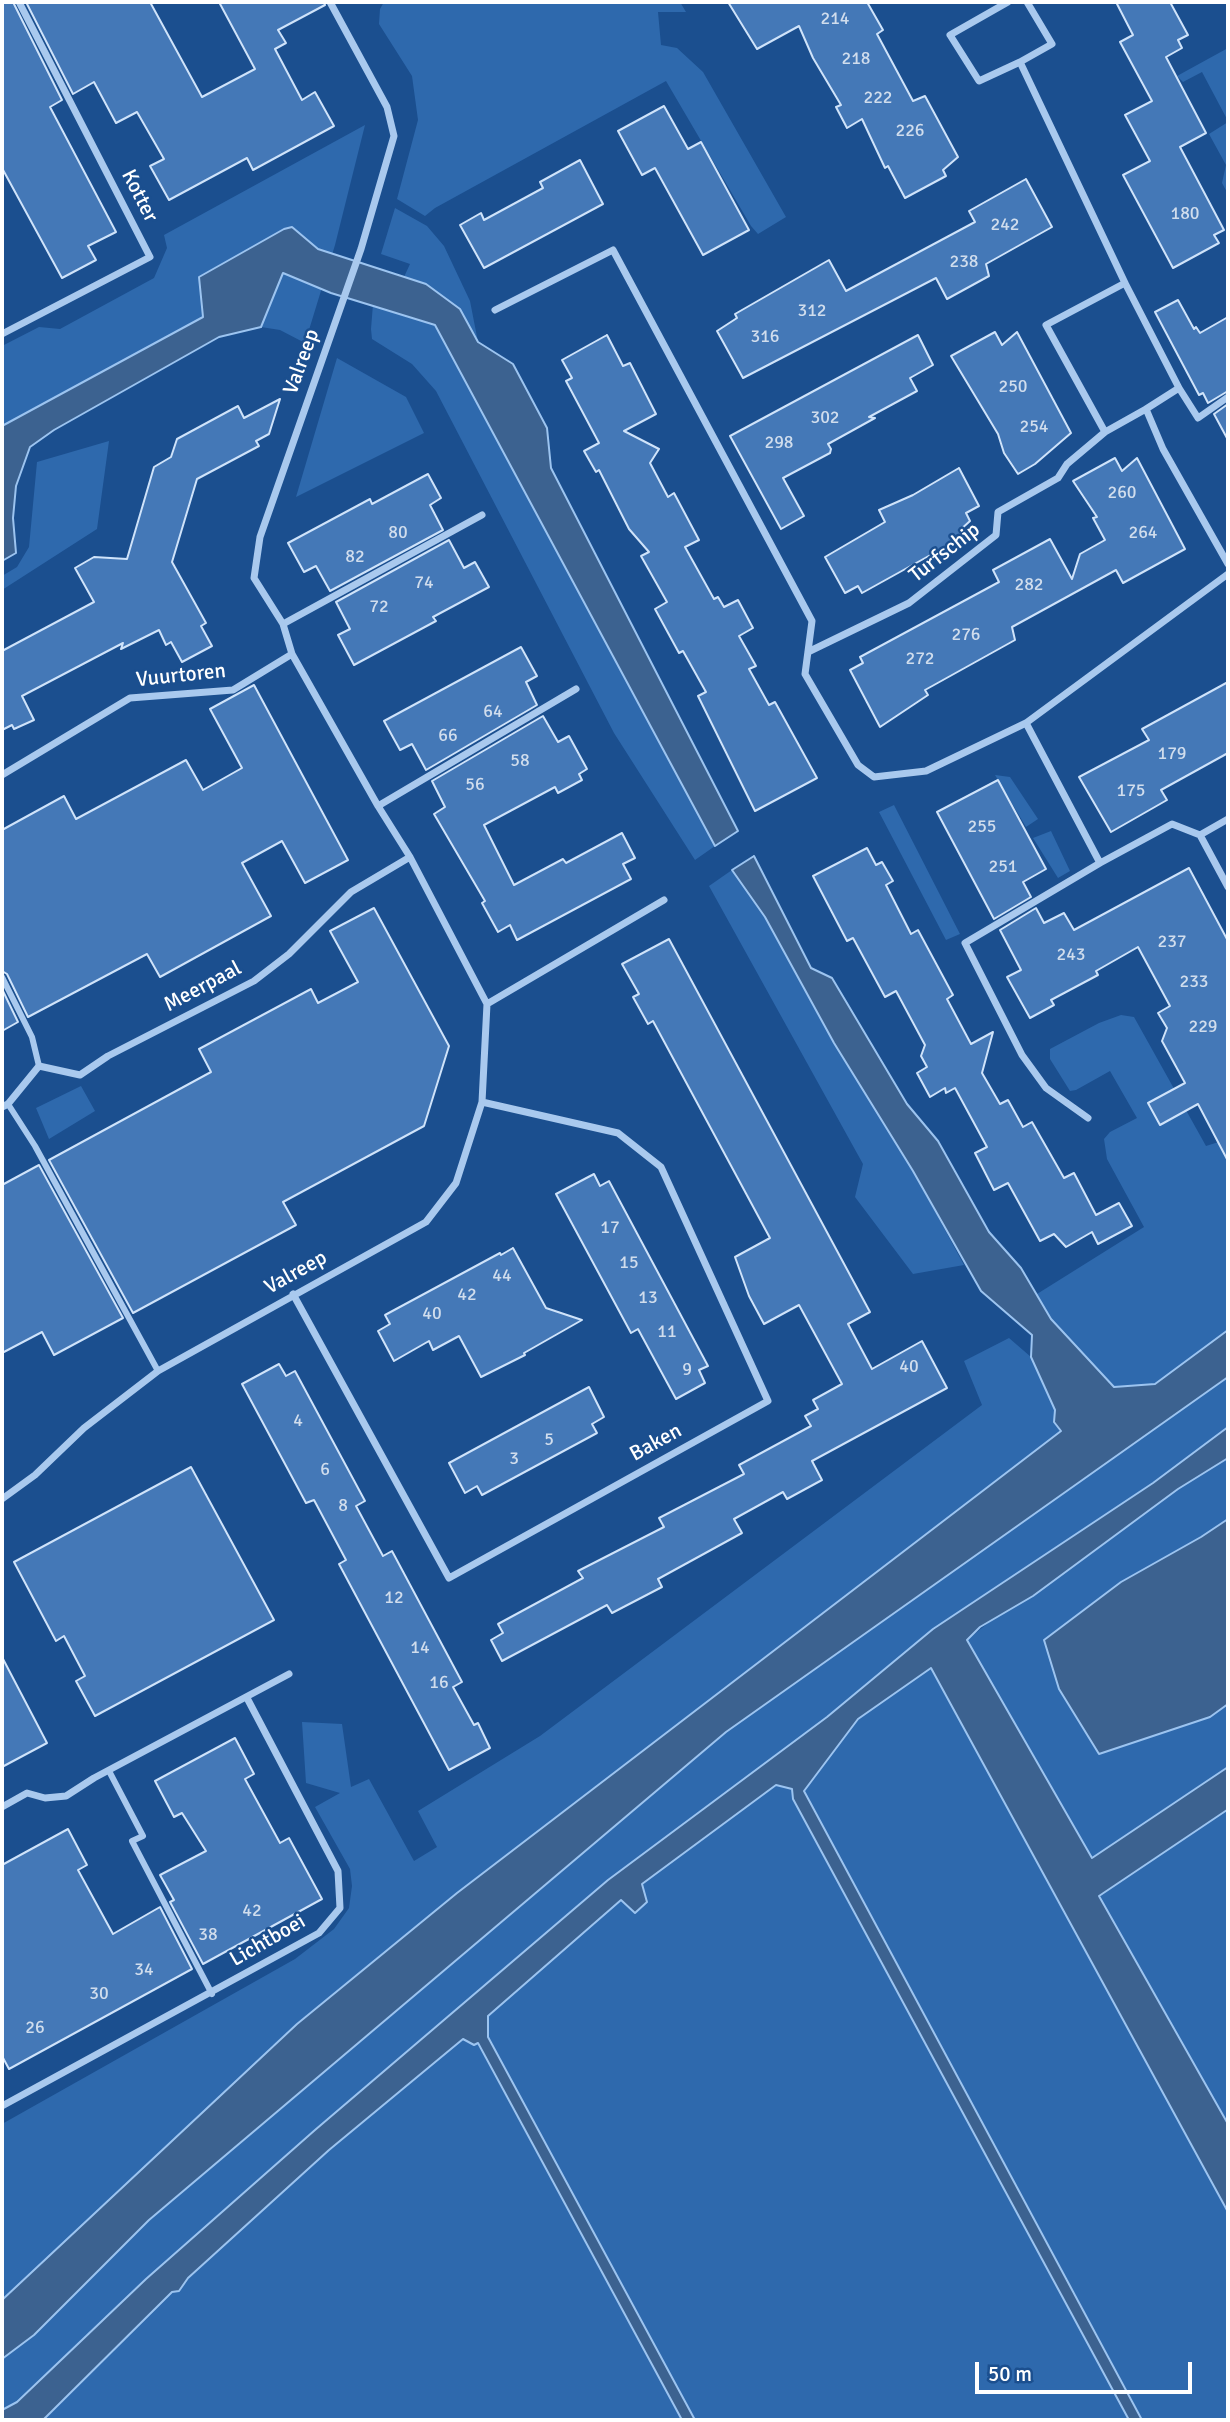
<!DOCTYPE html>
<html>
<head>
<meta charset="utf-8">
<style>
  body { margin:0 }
  #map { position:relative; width:1230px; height:2422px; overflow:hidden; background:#1b4f8f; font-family:Signika,sans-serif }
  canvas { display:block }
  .frame { position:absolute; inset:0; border:4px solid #fff; pointer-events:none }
  .scale { position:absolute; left:975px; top:2362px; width:217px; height:32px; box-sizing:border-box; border:4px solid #fff; border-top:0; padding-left:9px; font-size:21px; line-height:24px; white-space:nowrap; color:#fff; -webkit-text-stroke:5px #1b4f8f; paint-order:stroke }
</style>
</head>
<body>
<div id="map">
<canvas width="1230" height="2422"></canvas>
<div class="frame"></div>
<div class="scale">50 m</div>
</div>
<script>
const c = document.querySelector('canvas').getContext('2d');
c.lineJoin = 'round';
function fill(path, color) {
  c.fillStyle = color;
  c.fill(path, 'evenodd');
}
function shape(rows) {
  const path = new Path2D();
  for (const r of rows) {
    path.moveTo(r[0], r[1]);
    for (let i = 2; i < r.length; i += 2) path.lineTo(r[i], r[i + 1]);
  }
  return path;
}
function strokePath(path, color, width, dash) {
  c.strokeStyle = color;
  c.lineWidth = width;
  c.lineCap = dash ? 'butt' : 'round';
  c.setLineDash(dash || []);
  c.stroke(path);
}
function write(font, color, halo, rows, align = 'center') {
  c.font = font + ' Signika,sans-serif';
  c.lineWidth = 5;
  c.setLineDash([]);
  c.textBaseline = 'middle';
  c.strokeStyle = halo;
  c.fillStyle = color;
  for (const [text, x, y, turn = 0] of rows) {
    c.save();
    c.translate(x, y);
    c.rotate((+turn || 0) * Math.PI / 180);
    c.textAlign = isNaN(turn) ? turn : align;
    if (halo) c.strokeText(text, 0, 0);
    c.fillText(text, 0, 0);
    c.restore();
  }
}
fill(shape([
  [384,2,680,2,686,12,658,12,661,45,677,48,703,72,786,217,758,234,751,226,666,81,435,208,425,216,397,199,418,120,412,76,379,24,380,9],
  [1228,48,1228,121,1202,72,1183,82,1177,76],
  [1228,122,1228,194,1222,183,1226,165,1209,134],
  [365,125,335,245,305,343,280,330,261,327,283,273,314,284,292,227,284,229,199,277,204,317,2,426,2,346,39,327,60,329,154,278,167,248,164,235],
  [395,208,427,226,444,246,470,301,478,342,460,309,426,284,404,277,410,264,381,254],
  [373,304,435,325,449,347,715,846,695,860,614,733,436,391,412,364,372,339,371,329],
  [337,358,406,397,424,433,296,497],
  [109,441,97,529,2,590,2,576,17,567,29,547,37,462],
  [995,775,1010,777,1038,819,1026,827],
  [894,805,960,934,946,940,879,812],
  [1051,831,1070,871,1058,878,1033,838],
  [732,870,765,917,834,1043,913,1171,964,1265,913,1274,855,1197,863,1164,709,886],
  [1121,1015,1134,1017,1206,1146,1228,1139,1228,1331,1155,1384,1113,1387,1051,1319,1037,1294,1144,1227,1107,1159,1104,1139,1110,1132,1137,1118,1110,1071,1076,1090,1070,1091,1050,1059,1050,1049,1099,1023],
  [81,1086,95,1111,49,1139,36,1108],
  [1009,1338,1031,1357,1055,1410,1054,1422,1061,1431,457,1893,297,2023,2,2300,2,2124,295,1959,334,1929,349,1908,352,1886,350,1869,315,1807,340,1793,306,1783,302,1722,342,1724,351,1787,369,1779,414,1861,437,1847,418,1811,540,1736,982,1405,964,1361],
  [1228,1377,1228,1429,827,1717,17,2403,2,2410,2,2359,34,2335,148,2220,726,1732],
  [1228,1458,1228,1519,1201,1537,1210,1717,1228,1704,1228,1767,1092,1859,967,1640,998,1615,1033,1596,1178,1489],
  [931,1667,1228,2212,1228,2420,1143,2420,804,1791,858,1719],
  [776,1785,792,1789,793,1799,1129,2420,695,2420,488,2037,488,2016,621,1899,635,1913,647,1902,641,1885],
  [1227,1809,1228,1811,1228,2142,1099,1896],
  [462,2039,477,2043,682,2420,43,2420,172,2292,179,2291,188,2278,329,2150]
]), '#2e69ad');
const water = shape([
  [292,227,318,249,426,284,460,309,478,342,513,364,547,428,551,468,738,831,715,846,435,325,331,293,283,273,261,327,219,337,54,430,30,447,16,486,13,518,16,553,2,561,2,426,203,317,199,277,284,229,292,227],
  [754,856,811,968,832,978,907,1104,938,1141,989,1232,1021,1268,1051,1319,1114,1387,1155,1384,1228,1330,1228,1377,726,1732,149,2220,34,2335,2,2359,2,2300,297,2024,457,1893,1061,1431,1054,1422,1055,1410,1031,1357,1032,1335,981,1291,913,1171,834,1043,765,917,732,870,754,856],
  [1228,1427,1228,1458,1178,1489,1033,1596,980,1627,967,1640,1092,1858,1228,1767,1228,1811,1227,1810,1099,1896,1228,2124,1228,2212,931,1668,858,1719,804,1791,1142,2420,1129,2420,793,1799,792,1789,776,1785,642,1884,647,1902,635,1913,621,1900,488,2016,488,2037,695,2420,682,2420,478,2043,474,2045,463,2039,329,2150,188,2278,179,2291,172,2292,43,2420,2,2420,2,2410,17,2402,146,2279,315,2130,608,1880,827,1717,933,1629,1153,1483,1228,1427],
  [1228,1519,1228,1704,1210,1717,1099,1754,1059,1689,1044,1640,1121,1582,1201,1537,1228,1519]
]);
fill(water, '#3c6290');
strokePath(water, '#9cc4f0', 2);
const building = shape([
  [2,2,13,2,62,100,50,107,116,232,88,246,96,260,62,278,2,168,2,2],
  [26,2,150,2,202,97,255,69,219,2,324,2,325,5,278,30,286,43,275,49,302,100,315,92,334,126,253,170,247,158,169,200,150,166,164,159,137,112,116,123,94,82,73,94,26,2],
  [728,2,867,2,883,30,877,34,913,101,925,96,958,157,943,170,946,176,905,198,888,166,885,168,862,119,847,128,836,107,841,105,813,58,799,26,757,49,728,2],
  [1116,2,1170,2,1188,35,1178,40,1182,48,1166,57,1206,133,1180,147,1224,230,1214,235,1219,243,1173,268,1123,175,1150,161,1125,115,1152,101,1120,42,1133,35,1116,2],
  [664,106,688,149,701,142,749,230,703,255,655,168,642,175,618,131,664,106],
  [580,160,603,204,484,268,460,225,481,213,484,220,543,188,540,182,580,160],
  [1026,179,1052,227,986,264,989,276,947,299,936,278,743,378,717,331,737,318,735,314,829,260,846,291,975,222,969,211,1026,179],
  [1178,300,1194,329,1196,327,1200,333,1228,317,1228,391,1208,403,1203,393,1199,395,1155,312,1178,300],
  [995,332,1002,345,1017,332,1071,433,1035,464,1018,474,1004,453,998,434,951,356,995,332],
  [607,335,623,366,630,363,656,414,624,431,659,449,650,463,668,497,674,493,699,540,685,547,714,599,718,597,724,607,738,600,753,628,739,636,756,666,749,669,769,705,775,702,817,778,755,811,698,696,706,692,683,651,679,653,655,609,667,602,641,556,649,552,629,529,599,470,596,472,584,451,599,443,566,381,572,378,562,360,607,335],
  [918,335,933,365,910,378,917,391,869,417,875,418,828,444,831,449,830,453,783,478,804,516,781,529,730,436,918,335],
  [280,399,269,434,256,441,259,446,197,479,172,562,206,623,201,626,212,646,182,662,171,642,166,645,159,630,121,649,123,643,22,696,34,720,14,729,12,725,2,730,2,651,94,602,75,568,94,557,127,559,154,467,171,457,177,439,238,406,244,418,280,399],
  [1228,404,1228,440,1214,414,1228,404],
  [1115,458,1122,471,1137,458,1185,549,1123,583,1116,570,1012,627,1015,640,925,690,928,695,880,727,850,670,863,663,860,657,999,582,993,570,1050,539,1072,579,1080,554,1105,540,1093,518,1097,517,1073,481,1115,458],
  [959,468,979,506,966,513,970,521,959,531,963,537,862,593,858,586,845,593,825,557,885,522,879,510,913,495,959,468],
  [428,474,441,498,430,505,443,530,330,591,316,566,304,572,288,543,370,499,372,504,428,474],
  [449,540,464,568,475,562,489,587,433,617,436,621,354,665,338,635,350,629,336,602,449,540],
  [521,647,537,676,526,682,537,705,426,770,412,744,400,750,384,721,521,647],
  [1228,682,1228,753,1161,790,1167,800,1111,832,1079,777,1149,740,1142,729,1228,682],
  [254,685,348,860,305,883,282,841,242,863,271,916,160,977,147,954,28,1017,7,974,2,971,2,830,64,796,76,819,186,760,203,790,242,768,210,709,254,685],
  [543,716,558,742,569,736,587,769,579,774,582,780,558,793,555,787,484,825,514,885,563,859,566,863,622,833,635,858,623,864,631,879,517,940,510,925,498,932,482,903,485,901,434,814,445,807,432,781,543,716],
  [998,780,1046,869,1023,882,1031,897,994,919,937,812,998,780],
  [867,848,876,865,882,862,893,881,886,885,911,934,918,930,953,995,947,999,971,1044,993,1032,982,1073,1000,1104,1008,1100,1023,1127,1032,1122,1064,1178,1074,1173,1096,1215,1119,1203,1132,1226,1098,1244,1092,1232,1066,1247,1054,1234,1040,1241,1008,1183,994,1190,975,1153,987,1147,955,1088,946,1093,945,1088,930,1097,917,1073,927,1067,921,1056,925,1045,896,991,885,997,853,938,847,941,813,876,867,848],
  [1189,868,1228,941,1228,1161,1198,1104,1160,1125,1148,1103,1185,1083,1162,1041,1167,1028,1158,1013,1170,1006,1138,947,1096,971,1098,975,1051,1000,1054,1005,1030,1018,1007,977,1021,970,1000,930,1036,908,1044,923,1064,913,1074,930,1189,868],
  [374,908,449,1046,424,1126,283,1202,296,1225,133,1313,49,1160,211,1072,199,1049,311,989,318,1003,358,982,330,931,374,908],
  [669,939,870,1312,848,1324,872,1369,922,1341,947,1388,812,1461,822,1480,787,1499,783,1492,734,1519,742,1533,658,1579,662,1587,612,1613,607,1605,502,1661,491,1640,503,1633,498,1624,583,1578,578,1571,664,1527,659,1518,744,1474,739,1465,811,1426,805,1416,818,1409,813,1400,842,1384,799,1305,764,1324,749,1296,735,1257,770,1238,653,1021,648,1024,633,997,639,994,622,964,669,939],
  [2,989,18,1022,2,1031,2,989],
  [39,1165,123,1318,54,1355,42,1332,2,1353,2,1185,39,1165],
  [594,1174,600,1186,609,1181,708,1366,699,1370,705,1383,676,1399,638,1329,631,1333,556,1194,594,1174],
  [513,1248,546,1308,582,1320,524,1353,525,1355,481,1377,459,1336,433,1350,429,1341,394,1361,378,1331,390,1324,385,1315,500,1253,501,1255,513,1248],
  [279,1364,286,1376,295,1371,365,1501,356,1506,383,1556,392,1551,462,1682,453,1687,474,1725,478,1723,490,1748,449,1770,339,1564,346,1560,314,1500,306,1503,242,1384,279,1364],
  [589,1387,604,1417,592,1424,597,1433,482,1495,477,1486,465,1493,449,1463,589,1387],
  [191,1467,274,1620,95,1716,76,1681,85,1676,64,1636,56,1641,14,1562,191,1467],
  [2,1657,47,1743,2,1767,2,1657],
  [235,1738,254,1774,245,1779,280,1843,289,1838,322,1899,203,1964,170,1902,174,1900,160,1875,206,1851,182,1813,174,1817,155,1781,235,1738],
  [68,1829,87,1865,78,1870,113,1934,160,1907,192,1969,9,2069,2,2056,2,1865,68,1829]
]);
fill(building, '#4478b7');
strokePath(building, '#cfe3fa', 2);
strokePath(shape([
  [2,977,32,1037,39,1066],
  [8,1104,35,1146,158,1371],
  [109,1771,143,1836,132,1841,212,1994]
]), '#a9c9ee', 6);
strokePath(shape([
  [1008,2,950,35,979,81,1020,62,1052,44,1027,2],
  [1020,62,1125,283,1179,388],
  [495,310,613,250,812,621,805,674,858,765,874,777,926,771,1026,723,1228,574],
  [2,334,150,257,19,2],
  [1228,397,1198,418,1179,388,1146,409,1163,449,1228,564],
  [1105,432,1146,409],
  [283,624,482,515],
  [808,652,909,603,996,535,998,512,1058,478,1067,464,1105,432,1046,325,1125,283],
  [1026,723,1100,863,1172,824,1200,835,1228,887],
  [2,775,130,698,233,690,292,654],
  [378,806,576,689],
  [1200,835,1228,819],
  [487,1004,664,900],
  [2,1107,8,1104,39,1066,80,1075,108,1056,254,981,289,954,351,892,410,857],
  [1088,1118,1046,1088,1022,1055,965,943,1100,863],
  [293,1294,449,1578,768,1401,661,1167,618,1133,482,1102],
  [2,1499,35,1475,84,1428,158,1371,426,1222,456,1183,482,1102,487,1004,410,857,378,806,292,654,283,624,254,578,260,537,361,249,394,136,387,107,330,2],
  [2,1807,27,1793,45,1798,66,1796,94,1778,289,1674],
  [2,2106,319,1933,340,1908,338,1871,247,1698]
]), '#a9c9ee', 7);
write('18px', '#d0dded', null, [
  ["214",835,19],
  ["218",856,59],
  ["222",878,98],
  ["226",910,131],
  ["180",1185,214],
  ["242",1005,225],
  ["238",964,262],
  ["312",812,311],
  ["316",765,337],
  ["250",1013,387],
  ["302",825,418],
  ["254",1034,427],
  ["298",779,443],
  ["260",1122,493],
  ["80",398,533],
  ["264",1143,533],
  ["82",355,557],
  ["74",424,583],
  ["282",1029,585],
  ["72",379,607],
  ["276",966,635],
  ["272",920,659],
  ["64",493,712],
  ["66",448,736],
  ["179",1172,754],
  ["58",520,761],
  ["56",475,785],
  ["175",1131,791],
  ["255",982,827],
  ["251",1003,867],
  ["237",1172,942],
  ["243",1071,955],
  ["233",1194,982],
  ["229",1203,1027],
  ["17",610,1228],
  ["15",629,1263],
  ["44",502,1276],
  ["42",467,1295],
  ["13",648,1298],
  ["40",432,1314],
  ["11",667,1332],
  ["40",909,1367],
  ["9",687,1370],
  ["4",298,1421],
  ["5",549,1440],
  ["3",514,1459],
  ["6",325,1470],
  ["8",343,1506],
  ["12",394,1598],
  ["14",420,1648],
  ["16",439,1683],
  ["42",252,1911],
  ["38",208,1935],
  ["34",144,1970],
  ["30",99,1994],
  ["26",35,2028]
]);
write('21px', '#fff', '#1b4f8f', [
  ["Kotter",139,196,63],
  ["Valreep",302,362,-70],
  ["Turfschip",945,553,-38],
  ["Vuurtoren",181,676,-6],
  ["Meerpaal",203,987,-28],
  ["Valreep",296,1273,-29],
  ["Baken",656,1443,-29],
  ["Lichtboei",268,1941,-30]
]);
</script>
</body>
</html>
